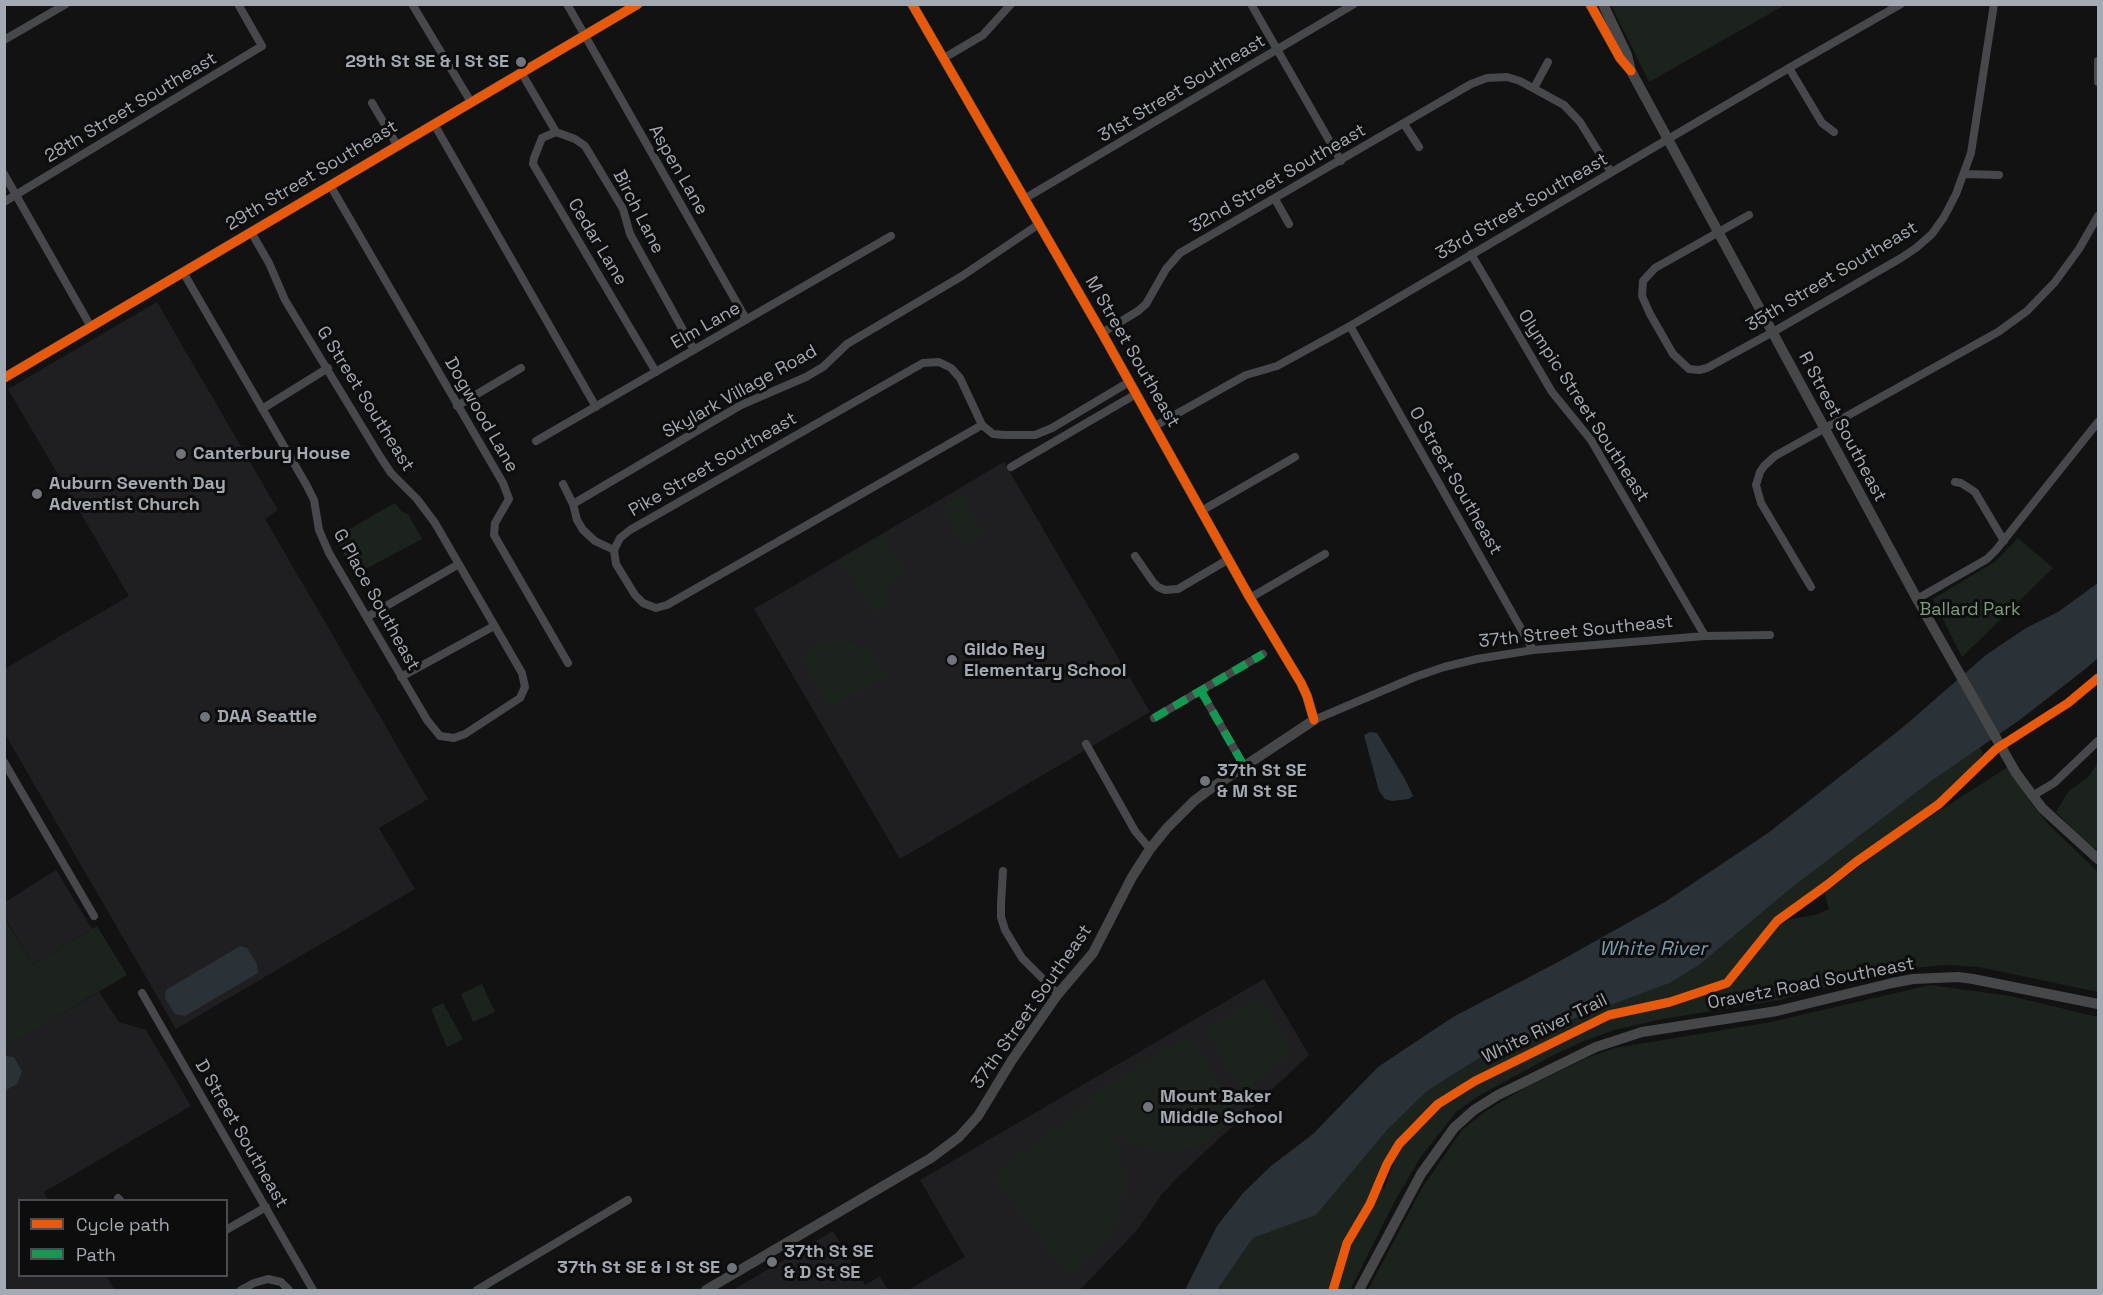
<!DOCTYPE html>
<html>
<head>
<meta charset="utf-8">
<style>
  body { margin:0 }
  #map { position:relative; width:2103px; height:1295px; overflow:hidden; background:#121213; font-family:"Space Grotesk",sans-serif }
  canvas { display:block }
  .frame { position:absolute; inset:0; border:6px solid #a4aab3; pointer-events:none }
  .legend { position:absolute; left:18px; top:1199px; width:210px; height:78px; box-sizing:border-box; background:#0d0d0e; border:2px solid #494c50; margin:0; padding:8px 10px; list-style:none; font-size:18px; color:#a4aab3 }
  .legend li { display:flex; align-items:center; gap:12px; height:30px }
  .legend b { width:30px; border:2px solid #494c50 }
</style>
</head>
<body>
<div id="map">
<canvas width="2103" height="1295"></canvas>
<div class="frame"></div>
<ul class="legend">
<li><b style="height:8px;background:#e8590c"></b>Cycle path</li>
<li><b style="height:8px;background:#139951"></b>Path</li>
</ul>
</div>
<script>
const c = document.querySelector('canvas').getContext('2d');
c.lineJoin = 'round';
function fill(path, color) {
  c.fillStyle = color;
  c.fill(path, 'evenodd');
}
function shape(rows) {
  const path = new Path2D();
  for (const r of rows) {
    path.moveTo(r[0], r[1]);
    for (let i = 2; i < r.length; i += 2) path.lineTo(r[i], r[i + 1]);
  }
  return path;
}
function strokePath(path, color, width, dash) {
  c.strokeStyle = color;
  c.lineWidth = width;
  c.lineCap = dash ? 'butt' : 'round';
  c.setLineDash(dash || []);
  c.stroke(path);
}
function write(font, color, halo, rows, align = 'center') {
  c.font = font + ' "Space Grotesk",sans-serif';
  c.lineWidth = 6;
  c.setLineDash([]);
  c.textBaseline = 'middle';
  c.strokeStyle = halo;
  c.fillStyle = color;
  for (const [text, x, y, turn = 0] of rows) {
    c.save();
    c.translate(x, y);
    c.rotate((+turn || 0) * Math.PI / 180);
    c.textAlign = isNaN(turn) ? turn : align;
    if (halo) c.strokeText(text, 0, 0);
    c.fillText(text, 0, 0);
    c.restore();
  }
}
fill(shape([
  [157,302,278,510,265,519,428,799,379,828,415,889,176,1029,5,734,4,669,129,596,8,389],
  [1004,462,1150,712,900,859,754,609],
  [56,870,92,929,33,965,5,918,5,902],
  [1264,979,1309,1055,1179,1176,1162,1194,1138,1229,1080,1290,908,1290,965,1257,920,1180],
  [99,992,119,1022,146,1030,191,1106,44,1192,48,1200,20,1200,20,1276,106,1276,115,1290,5,1290,4,1047],
  [833,1231,865,1285,880,1276,888,1290,733,1290]
]), '#1f1f21');
fill(shape([
  [1611,5,1785,5,1649,82],
  [960,494,984,534,965,546,941,505],
  [395,503,401,511,408,514,422,539,356,574,334,538],
  [883,536,905,574,883,587,889,599,885,606,874,613,842,560],
  [2018,538,2053,568,1962,657,1933,599,1996,561],
  [833,640,845,640,859,645,871,653,887,676,833,706,829,705,802,657,817,646],
  [1980,747,1983,754,1960,780,1934,804,1777,916,1729,975,1721,981,1699,991,1668,1000,1624,1007,1603,1014,1446,1094,1409,1126,1398,1140,1378,1180,1384,1189,1398,1151,1405,1143,1447,1101,1464,1091,1614,1017,1685,1001,1728,986,1778,925,1791,919,1815,915,1829,909,1825,895,1826,892,1897,838,2008,767,2034,807,2049,825,2098,872,2098,992,1979,967,1946,965,1914,968,1870,976,1779,1000,1663,1019,1614,1030,1579,1043,1548,1058,1480,1095,1457,1111,1420,1158,1395,1201,1350,1290,1217,1290,1253,1238,1316,1215,1387,1130,1427,1091,1478,1059,1565,1022,1670,983,1699,965,1790,889,1930,782],
  [2098,763,2098,851,2077,833,2056,812,2068,792,2087,778],
  [4,918,33,965,97,926,127,975,5,1047],
  [482,984,495,1012,473,1022,461,994],
  [1930,985,2010,996,2098,1017,2098,1290,1368,1290,1422,1188,1462,1130,1486,1111,1526,1087,1587,1058,1615,1048,1771,1022],
  [1260,998,1292,1051,1244,1094,1208,1034,1208,1028],
  [443,1003,463,1039,447,1047,431,1009],
  [1186,1039,1194,1041,1237,1115,1210,1140,1191,1149,1170,1153,1149,1150,1128,1142,1115,1131,1104,1117,1112,1132,1119,1153,1124,1174,1123,1195,1119,1216,1108,1238,1068,1275,997,1180,997,1172,1094,1102,1090,1096]
]), '#1c231d');
fill(shape([
  [2098,583,2098,658,2084,670,2021,719,1930,782,1790,889,1699,965,1670,983,1565,1022,1478,1059,1427,1091,1387,1130,1316,1215,1253,1238,1217,1290,1185,1290,1217,1226,1243,1193,1271,1166,1313,1134,1378,1067,1453,1017,1558,962,1665,902,1768,833,1902,728,1986,655,2026,628,2058,612],
  [1370,732,1377,733,1405,779,1413,796,1409,799,1392,801,1385,799,1379,791,1364,735],
  [240,946,247,948,257,964,258,973,185,1016,175,1014,165,998,166,990],
  [5,1056,14,1057,22,1072,17,1084,5,1091]
]), '#2a3237');
strokePath(shape([
  [412,4,471,102],
  [567,4,746,319],
  [1251,4,1341,161],
  [4,40,66,4],
  [944,58,983,35,1011,4],
  [2098,61,2098,82],
  [1789,68,1822,123,1834,132],
  [521,72,556,132,575,139,585,146,623,209,630,234,694,350],
  [1534,88,1548,62],
  [372,103,397,145],
  [434,124,596,407],
  [1404,124,1419,147],
  [556,132,542,138,534,158,533,164,656,372],
  [4,174,91,327],
  [1965,174,1999,175],
  [330,185,503,483,509,499,495,523,494,535,568,663],
  [1024,199,1354,4],
  [1275,199,1289,224],
  [4,202,262,46,238,4],
  [1749,215,1655,268,1643,281,1642,296,1650,314,1673,354,1689,369,1699,370,1707,368,1773,332,1901,258,1916,248,1932,234,1944,217,1956,194,1971,153,1994,4],
  [1471,254,1552,392,1591,440,1705,636],
  [183,272,307,486,314,500,319,530,329,553,427,720,440,736,454,738,465,734,520,698,525,687,522,673,435,523,417,499,391,473,381,458,285,300,269,263,251,232],
  [1350,326,1533,650],
  [1102,333,1138,311,1146,304,1166,269,1180,253,1471,84,1487,78,1507,77,1520,81,1564,105,1580,122,1611,172],
  [457,406,521,368],
  [262,409,328,368],
  [982,425,667,605,656,608,643,603,635,595,616,564,614,550,620,538,630,530,923,363,939,362,951,368,960,378,982,425,993,434,1005,435,1035,435,1052,428,1129,382],
  [1155,426,1246,375,1277,366,1350,326,1789,68,1901,4],
  [536,441,891,236],
  [1011,467,1136,394],
  [1955,482,1961,483,1975,492,2004,541],
  [563,484,573,504,577,520,583,530,595,541,614,550],
  [573,504,741,405,806,377,823,367,847,344,962,276,1039,224],
  [1203,510,1295,457],
  [1135,556,1153,582,1158,587,1165,590,1178,589,1229,559],
  [1811,587,1761,503,1756,485,1760,472,1764,466,1775,456,1998,332,2027,311,2055,282,2079,249,2098,216],
  [1250,598,1325,554],
  [1917,599,1987,559,1996,550,2098,422],
  [367,617,459,564],
  [401,677,494,626],
  [1201,691,1244,766],
  [1154,718,1263,654],
  [1314,720,1415,677,1444,667,1477,659,1533,650,1705,636,1770,635],
  [1086,744,1135,831,1150,849],
  [4,762,94,916],
  [2032,796,2054,783,2098,741],
  [1003,871,1001,903,1001,917,1005,930,1022,958,1058,994],
  [142,993,313,1290],
  [118,1198,120,1200],
  [226,1230,266,1207],
  [241,1290,254,1283,268,1279,281,1282,289,1290],
  [477,1290,628,1200]
]), '#47484b', 8);
strokePath(shape([
  [1590,4,1620,58,1631,71,1917,599,2016,773,2042,808,2098,859],
  [1603,4,1627,55,1630,67],
  [4,378,638,4],
  [706,1290,931,1158,959,1137,978,1116,1012,1060,1058,994,1093,953,1132,877,1150,849,1167,828,1194,801,1210,789,1314,720,1307,696,1301,683,1250,598,1102,333,912,4],
  [1359,1290,1421,1174,1454,1128,1474,1110,1498,1095,1596,1047,1642,1032,1777,1011,1892,983,1913,979,1958,977,1973,979,2098,1004]
]), '#464749', 10);
strokePath(shape([
  [1201,691,1244,766],
  [1154,718,1263,654]
]), '#139951', 8, [15, 8]);
strokePath(shape([
  [912,4,1102,333,1250,598,1301,683,1307,696,1314,720],
  [1590,4,1620,58,1631,71],
  [4,378,638,4],
  [1333,1290,1347,1243,1370,1204,1387,1164,1399,1144,1438,1104,1475,1081,1609,1015,1670,1002,1727,983,1777,921,1827,885,1856,862,1939,804,1996,749,2068,703,2098,678]
]), '#e8590c', 9);
for (const [x, y, r, color] of [
  [521,62,6,"#71757b"],
  [181,454,6,"#71757b"],
  [37,494,6,"#71757b"],
  [952,660,6,"#71757b"],
  [205,717,6,"#71757b"],
  [1205,781,6,"#71757b"],
  [1148,1107,6,"#71757b"],
  [772,1262,6,"#71757b"],
  [732,1268,6,"#71757b"]
]) {
  const dot = new Path2D();
  dot.arc(x, y, r, 0, 2 * Math.PI);
  c.fillStyle = color;
  c.fill(dot);
  strokePath(dot, '#0d0d0e', 2);
}
write('bold 18px', '#a4aab3', '#0d0d0e', [
  ["29th St SE & I St SE",509,62,"right"],
  ["Canterbury House",193,454],
  ["Auburn Seventh Day",49,484],
  ["Adventist Church",49,505],
  ["Gildo Rey",964,650],
  ["Elementary School",964,671],
  ["DAA Seattle",217,717],
  ["37th St SE",1217,771],
  ["& M St SE",1217,792],
  ["Mount Baker",1160,1097],
  ["Middle School",1160,1118],
  ["37th St SE",784,1252],
  ["& D St SE",784,1273],
  ["37th St SE & I St SE",720,1268,"right"]
], 'left');
write('18px', '#a4aab3', '#0d0d0e', [
  ["31st Street Southeast",1182,89,-31],
  ["28th Street Southeast",131,108,-31],
  ["Aspen Lane",678,170,60],
  ["29th Street Southeast",312,176,-31],
  ["32nd Street Southeast",1278,179,-30],
  ["33rd Street Southeast",1522,207,-30],
  ["Birch Lane",638,212,63],
  ["Cedar Lane",597,242,59],
  ["35th Street Southeast",1832,277,-31],
  ["Elm Lane",706,326,-30],
  ["M Street Southeast",1132,352,60],
  ["Skylark Village Road",740,392,-29],
  ["G Street Southeast",365,399,58],
  ["Olympic Street Southeast",1583,406,57],
  ["Dogwood Lane",481,415,60],
  ["R Street Southeast",1842,427,62],
  ["Pike Street Southeast",713,465,-30],
  ["O Street Southeast",1455,481,60],
  ["G Place Southeast",376,600,61],
  ["37th Street Southeast",1576,632,-6],
  ["Oravetz Road Southeast",1811,984,-11],
  ["37th Street Southeast",1032,1007,-55],
  ["White River Trail",1545,1029,-26],
  ["D Street Southeast",241,1134,60]
]);
write('18px', '#7c9e7c', '#0d0d0e', [
  ["Ballard Park",1970,610]
]);
write('italic 20px', '#7c9aae', '#0d0d0e', [
  ["White River",1653,950]
]);
</script>
</body>
</html>
